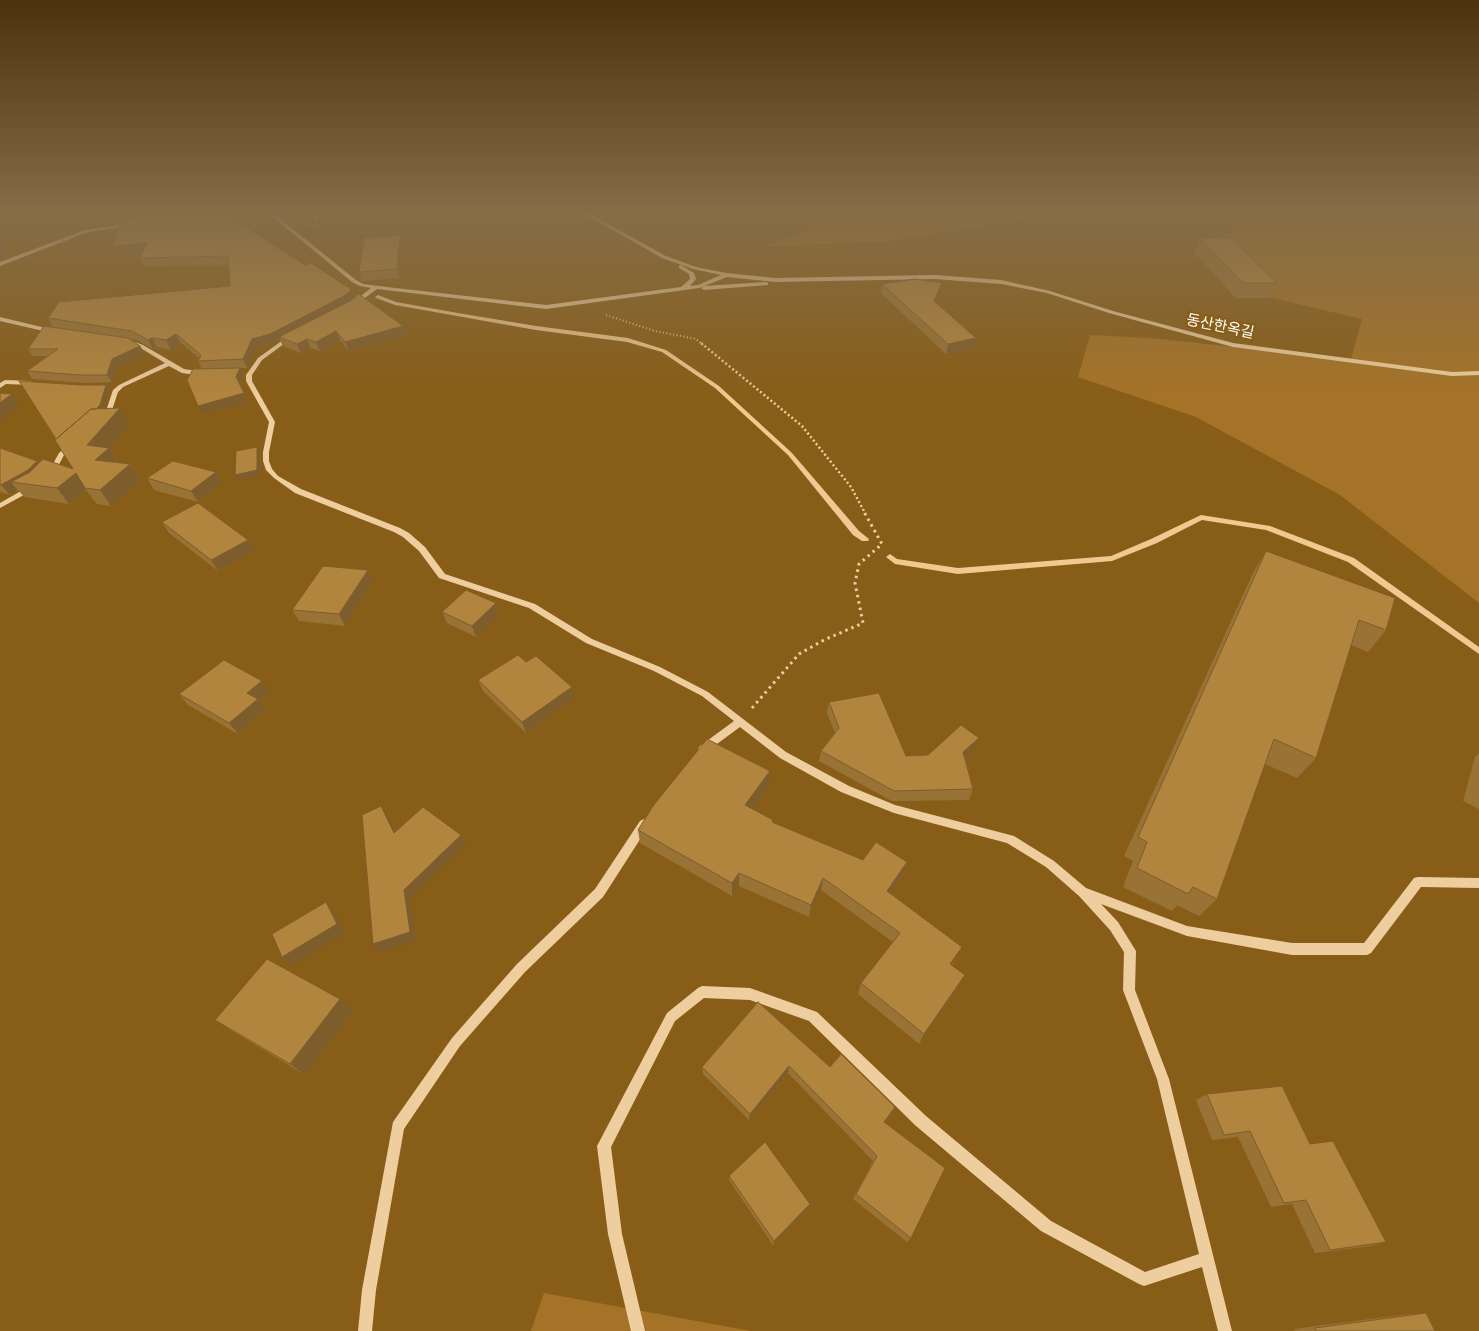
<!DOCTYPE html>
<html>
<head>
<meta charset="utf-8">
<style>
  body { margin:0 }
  canvas { display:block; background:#885d17 }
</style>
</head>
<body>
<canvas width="1479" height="1331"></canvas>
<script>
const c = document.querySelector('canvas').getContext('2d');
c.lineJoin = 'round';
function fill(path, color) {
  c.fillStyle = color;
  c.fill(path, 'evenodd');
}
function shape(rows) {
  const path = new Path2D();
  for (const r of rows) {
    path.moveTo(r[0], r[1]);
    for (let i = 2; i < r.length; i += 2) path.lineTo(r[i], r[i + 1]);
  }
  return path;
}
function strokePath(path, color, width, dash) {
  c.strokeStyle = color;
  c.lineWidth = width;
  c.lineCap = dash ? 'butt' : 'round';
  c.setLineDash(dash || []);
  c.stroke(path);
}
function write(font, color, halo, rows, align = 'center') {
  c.font = font + ' Helvetica,"Noto Sans KR",sans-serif';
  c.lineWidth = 4.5;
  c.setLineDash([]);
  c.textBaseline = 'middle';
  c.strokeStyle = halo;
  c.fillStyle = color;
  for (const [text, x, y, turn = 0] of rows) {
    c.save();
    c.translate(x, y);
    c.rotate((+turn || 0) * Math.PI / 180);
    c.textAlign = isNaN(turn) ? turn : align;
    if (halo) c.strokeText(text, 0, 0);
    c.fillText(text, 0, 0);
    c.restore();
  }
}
fill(shape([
  [794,213,1048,213,1026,219,883,242,766,246,820,226],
  [1254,213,1479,213,1479,603,1340,495,1196,417,1078,377,1090,335,1149,338,1351,359,1362,319,1255,294,1207,241,1244,228],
  [544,1293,751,1331,531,1331]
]), '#a57327');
fill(shape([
  [312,213,316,213,317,221,313,220,312,213],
  [378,295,396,302,458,313,536,326,628,338,666,350,719,386,792,453,859,531,869,539,868,541,862,541,853,535,788,455,715,388,662,352,627,342,536,330,395,305,376,298,375,297,378,295],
  [1201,515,1270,526,1354,558,1479,647,1479,654,1348,562,1266,530,1202,520,1157,543,1112,561,958,574,895,564,886,557,890,554,897,559,958,568,1111,556,1151,539,1201,515]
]), '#f0c991');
strokePath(shape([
  [311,226,336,220,334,213],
  [606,315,655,331,696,339,703,345]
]), '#eece9e', 2, [1, 2.5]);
strokePath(shape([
  [701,343,802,426,851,487,864,511]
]), '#eece9e', 2.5, [2, 2.5]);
strokePath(shape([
  [752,708,799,654,824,640,863,623,855,583,859,564,882,544,863,510]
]), '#eece9e', 3, [2.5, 4]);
fill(shape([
  [268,213,273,213,356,280,363,284,387,287,546,305,681,287,690,279,689,274,679,268,679,266,681,265,694,273,696,279,690,286,698,285,721,275,693,269,662,258,583,213,588,213,666,256,696,267,726,273,775,278,935,275,1001,280,1050,291,1113,311,1233,343,1452,372,1479,371,1479,375,1452,376,1233,347,1109,313,1047,293,1001,284,935,279,775,282,727,277,699,288,546,309,377,289,354,306,352,305,352,303,371,288,360,286,352,282,268,213],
  [129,224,131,225,131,226,88,232,0,266,0,262,85,230,129,224],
  [766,282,768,283,768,285,704,290,701,288,704,286,766,282],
  [0,317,54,330,55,331,52,333,0,321,0,317],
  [290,335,293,337,292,338,262,360,252,375,252,381,275,422,269,452,269,461,272,469,278,476,301,489,400,528,409,533,425,547,445,574,535,604,592,639,660,667,708,692,786,752,849,786,895,805,1014,836,1054,861,1086,888,1187,926,1292,943,1364,943,1414,878,1418,877,1479,878,1479,888,1421,887,1371,953,1367,955,1292,955,1187,936,1101,904,1118,922,1136,951,1135,990,1169,1079,1232,1331,1218,1331,1202,1267,1144,1286,1139,1284,1041,1231,916,1126,809,1021,750,1000,704,998,675,1021,611,1147,622,1234,645,1331,631,1331,608,1234,597,1146,667,1013,698,988,702,986,750,988,817,1012,926,1116,1051,1221,1145,1272,1199,1254,1157,1079,1123,990,1124,952,1110,930,1079,896,1046,867,1007,843,894,813,841,792,780,758,740,727,706,752,703,753,700,752,698,749,700,746,734,721,702,696,654,671,586,643,529,608,439,578,419,551,403,537,394,532,295,493,274,478,266,470,263,461,263,452,269,422,246,381,246,375,258,358,290,335],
  [127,339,143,345,184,369,203,372,206,374,203,376,182,373,169,366,123,387,118,392,111,413,106,417,102,417,102,415,106,411,113,390,119,385,165,363,139,347,125,342,124,341,127,339],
  [5,380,31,381,34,383,31,385,6,384,0,388,0,383,5,380],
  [70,444,73,446,64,455,56,470,53,474,49,474,48,473,59,453,70,444],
  [28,487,34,487,35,489,0,508,0,503,28,487],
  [644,819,648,821,649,824,648,827,603,897,525,972,460,1046,404,1129,376,1290,372,1331,358,1331,362,1290,393,1122,452,1038,517,964,595,889,640,821,644,819]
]), '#eece9e');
fill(shape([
  [121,220,305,265,352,290,355,297,403,326,406,335,349,351,340,340,320,351,310,348,301,353,283,346,280,340,274,343,256,348,247,368,240,368,244,376,240,385,248,402,202,415,198,406,202,369,198,361,199,358,181,343,171,350,157,347,153,349,137,340,129,339,140,346,145,353,117,367,112,382,85,383,32,379,27,371,47,356,33,356,28,349,98,334,53,327,48,318,230,286,229,265,145,266,140,258,143,252,118,255,113,246],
  [1200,238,1277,283,1269,298,1236,298,1194,253],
  [402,244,400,278,362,281,359,272],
  [882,284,940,293,936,303,974,348,946,354,881,293],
  [81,385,106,385,110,390,104,408,130,424,109,448,119,463,130,464,141,480,111,506,97,504,86,490,69,504,24,497,19,491,10,495,0,492,0,448,37,461,39,463,73,469],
  [216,472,222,484,198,502,154,490,147,478],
  [162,522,248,540,254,551,218,571,169,533],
  [1266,551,1386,630,1368,652,1351,645,1316,758,1297,778,1265,764,1217,899,1199,916,1177,905,1172,911,1123,887,1133,861,1124,856,1253,573],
  [368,570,373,581,345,626,299,621,292,610],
  [496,603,499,614,476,637,447,623,442,612],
  [526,662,575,698,526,733,483,691,478,680],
  [270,692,259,701,266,710,238,734,188,705,179,694],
  [829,702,906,756,928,755,975,748,965,757,973,789,969,800,892,801,819,761,821,751,835,733,827,713],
  [1479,753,1479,809,1463,801,1475,757],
  [769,785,752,809,773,820,773,823,863,860,907,862,903,875,890,893,962,947,956,958,952,965,959,986,919,1044,858,994,861,983,893,942,821,890,809,917,739,886,732,896,640,843,638,830],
  [758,1002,830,1067,892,1114,884,1123,911,1238,907,1242,853,1199,873,1161,788,1073,749,1120,703,1074,702,1067],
  [353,1011,305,1075,232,1031,215,1020],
  [1207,1094,1310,1144,1386,1242,1370,1246,1315,1253,1292,1204,1271,1207,1238,1137,1212,1140,1196,1100],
  [729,1176,810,1204,809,1208,773,1245,729,1180],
  [1426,1313,1435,1331,1294,1331,1294,1329,1401,1315]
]), '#997236');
fill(shape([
  [400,235,402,244,400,278,397,269],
  [3,241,11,254,0,258,0,242],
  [147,243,151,251,118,255,113,246],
  [942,283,940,293,932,311,934,301],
  [352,290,355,298,279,337,280,340,274,343,256,348,247,368,243,359,252,339],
  [403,326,406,335,349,351,345,342],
  [336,331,340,340,320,351,316,342],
  [176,334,181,343,171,350,166,340],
  [152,338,157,347,153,349,148,340],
  [976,338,974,348,946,354,948,344],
  [307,339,310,348,301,353,297,344],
  [140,346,145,353,117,367,112,382,107,375,112,359],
  [240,368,244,376,240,385,236,377],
  [106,385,110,390,103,411,58,442],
  [244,393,248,402,202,415,198,406],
  [12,394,20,406,0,421,0,403],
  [120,408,130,424,109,448,119,464,106,475,87,445],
  [257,447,260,453,260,476,238,480,235,475],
  [37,461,45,471,11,482,18,491,10,495,1,485],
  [130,464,141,480,111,506,100,490],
  [216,472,222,484,198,502,191,491],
  [76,473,86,490,69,504,57,488],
  [248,540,254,551,218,571,211,560],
  [368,570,373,581,345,626,339,614],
  [496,603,499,614,476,637,472,626],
  [262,681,270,692,259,701,266,710,238,734,229,723,247,693],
  [572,687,575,698,526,733,522,722],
  [979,738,975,748,960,762,963,752],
  [770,771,769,785,745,819,745,805],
  [381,806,387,815,400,842,394,833],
  [461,835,466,844,410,899,416,940,380,952,373,944,404,890],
  [907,862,903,875,883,903,887,891],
  [739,873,739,886,732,896,732,883],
  [823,878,821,890,809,917,811,905],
  [326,902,334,911,345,933,292,966,282,957],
  [962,947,956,958,944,975,950,964],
  [965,975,959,986,919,1044,924,1034],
  [340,999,353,1011,305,1075,290,1064],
  [789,1066,788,1073,749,1120,750,1114],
  [895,1107,892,1114,880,1128,884,1122],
  [810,1204,809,1208,773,1245,774,1241]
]), '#7d5d2c');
const building = shape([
  [172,213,224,213,305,265,311,263,352,290,344,296,270,334,252,339,243,359,198,361,201,355,176,334,166,340,152,338,148,340,132,331,48,318,59,302,230,286,228,256,140,258,147,243,113,246,121,220,172,213],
  [400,235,397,269,359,272,364,238,400,235],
  [1200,238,1231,238,1277,283,1243,283,1200,238],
  [915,279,942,283,934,301,976,338,948,344,882,284,915,279],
  [359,294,403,326,345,342,336,331,316,342,307,339,297,344,279,337,350,301,359,294],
  [44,326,128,338,140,346,112,359,107,375,80,375,27,371,58,349,28,349,44,326],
  [240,368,236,377,244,393,198,406,187,380,193,369,240,368],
  [19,381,81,385,106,385,100,405,96,409,91,409,56,439,19,381],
  [0,393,12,394,0,403,0,393],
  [120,408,87,445,109,448,95,460,130,464,100,490,85,488,76,473,57,488,11,482,30,472,43,459,73,469,55,440,91,409,120,408],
  [257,447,257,470,235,475,236,451,257,447],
  [0,448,37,461,28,470,1,485,0,484,0,448],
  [173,461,216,472,191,491,147,478,173,461],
  [198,503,248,540,211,560,162,522,198,503],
  [1266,551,1395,598,1386,630,1359,620,1316,758,1274,739,1217,899,1193,887,1188,894,1137,868,1147,842,1138,837,1266,551],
  [323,566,368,570,339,614,292,610,323,566],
  [466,590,496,603,472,626,442,612,466,590],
  [518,655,526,662,536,656,572,687,522,722,478,680,518,655],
  [224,660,262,681,247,693,258,699,229,723,179,694,224,660],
  [879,693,906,756,928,755,961,725,979,738,963,752,973,789,894,791,821,751,839,728,829,702,879,693],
  [707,739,770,771,745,805,773,820,772,822,863,860,876,842,907,862,887,891,962,947,950,964,965,975,924,1034,861,983,900,933,823,878,811,905,739,873,732,883,638,830,653,806,707,739],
  [381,806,394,833,423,807,461,835,404,890,410,932,373,944,362,815,381,806],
  [326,902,337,924,282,957,272,934,326,902],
  [267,959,340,999,290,1064,215,1020,267,959],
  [758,1002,830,1067,841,1054,895,1107,884,1122,945,1168,911,1238,856,1194,877,1156,789,1066,750,1114,702,1067,758,1002],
  [1282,1086,1310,1144,1333,1141,1386,1242,1330,1250,1306,1200,1284,1203,1250,1131,1224,1135,1207,1094,1282,1086],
  [765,1142,810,1204,774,1241,729,1176,765,1142],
  [1426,1313,1435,1331,1316,1331,1315,1328,1426,1313]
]);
fill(building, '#b2853f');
strokePath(building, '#7d5d2c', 1);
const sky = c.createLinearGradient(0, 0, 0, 399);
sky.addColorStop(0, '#4b330d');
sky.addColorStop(0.53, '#856d47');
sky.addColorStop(1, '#856d4700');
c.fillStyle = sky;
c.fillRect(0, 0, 1479, 399);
write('15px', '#fff', '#885d17', [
  ["동산한옥길",1220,327,12]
]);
</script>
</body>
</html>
